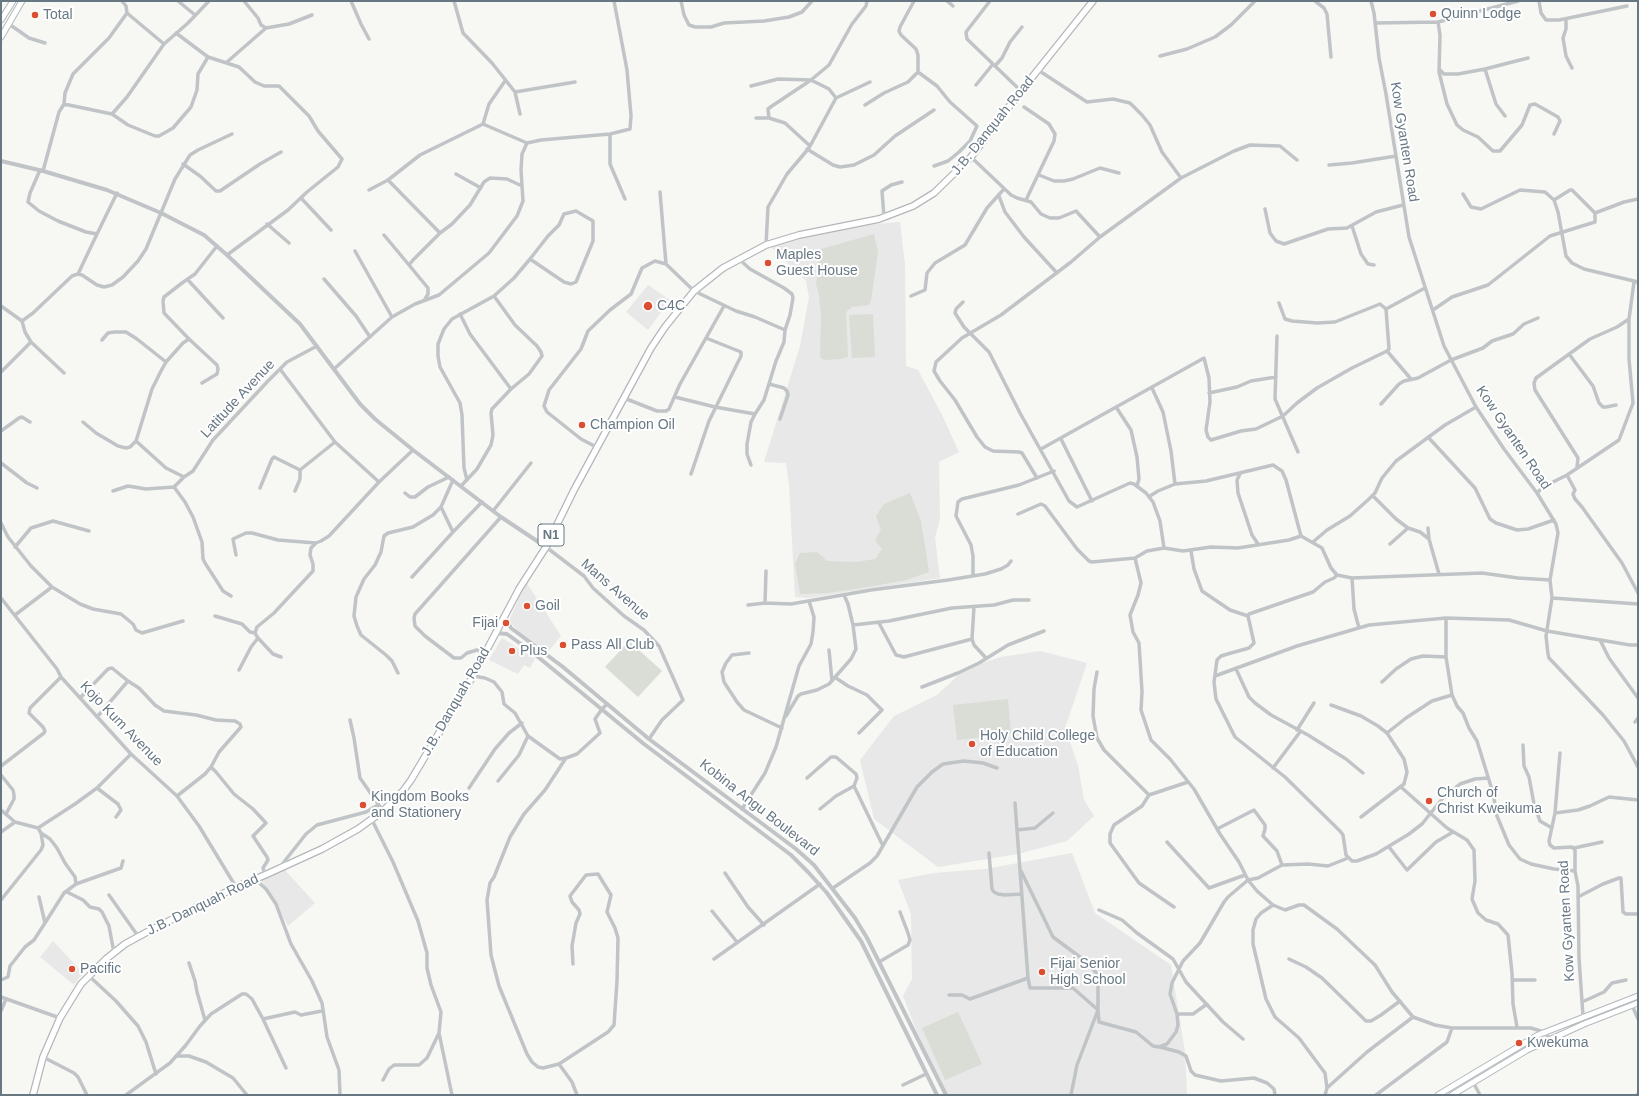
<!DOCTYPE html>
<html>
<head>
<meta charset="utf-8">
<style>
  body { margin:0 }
  #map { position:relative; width:1639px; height:1096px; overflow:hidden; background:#f7f7f4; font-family:Arial,sans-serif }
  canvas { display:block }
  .frame { position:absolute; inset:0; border:2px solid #677883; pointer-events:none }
</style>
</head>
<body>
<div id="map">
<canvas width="1639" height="1096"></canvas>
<div class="frame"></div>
</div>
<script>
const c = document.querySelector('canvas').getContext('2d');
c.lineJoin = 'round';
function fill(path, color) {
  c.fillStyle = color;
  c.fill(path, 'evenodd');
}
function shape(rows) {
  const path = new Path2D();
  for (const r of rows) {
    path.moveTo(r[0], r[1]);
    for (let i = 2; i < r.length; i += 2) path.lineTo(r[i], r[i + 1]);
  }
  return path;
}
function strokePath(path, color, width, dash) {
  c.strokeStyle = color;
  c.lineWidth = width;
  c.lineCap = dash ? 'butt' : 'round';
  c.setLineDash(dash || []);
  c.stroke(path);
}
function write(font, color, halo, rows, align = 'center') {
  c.font = font + ' Arial,sans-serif';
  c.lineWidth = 4;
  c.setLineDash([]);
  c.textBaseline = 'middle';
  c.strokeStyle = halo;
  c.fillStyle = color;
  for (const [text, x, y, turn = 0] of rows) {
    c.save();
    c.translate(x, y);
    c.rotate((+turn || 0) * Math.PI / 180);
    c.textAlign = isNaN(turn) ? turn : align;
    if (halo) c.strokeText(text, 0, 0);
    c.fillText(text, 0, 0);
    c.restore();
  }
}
fill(shape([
  [900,222,905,265,906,366,918,370,942,415,959,452,939,462,940,518,935,538,940,578,808,598,795,597,789,484,786,463,764,462,800,346,809,297,806,281,770,246,808,236,866,225],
  [648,285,670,300,648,330,626,312],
  [526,582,561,636,547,653,523,636,509,621],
  [502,638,535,659,530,668,524,665,518,674,489,660],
  [1040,651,1087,663,1065,728,1078,765,1084,800,1094,816,1067,841,1018,854,938,867,874,819,860,760,894,716,937,695,965,669,1001,657],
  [1072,853,1095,913,1171,965,1185,1052,1187,1095,947,1095,917,1032,903,996,912,979,911,914,898,880,934,873,985,869],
  [284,869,315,903,288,926,276,903,261,880],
  [53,941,83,973,74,985,40,957]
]), '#e7e8e7');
fill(shape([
  [874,234,878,252,871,300,869,305,852,307,846,312,848,357,841,359,824,360,820,357,821,315,819,294,816,284,821,249],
  [873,314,875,357,852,358,849,315],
  [910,493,921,521,929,572,906,580,868,587,828,593,800,594,795,564,800,553,817,552,827,561,855,562,875,559,882,549,875,540,881,530,876,516,884,504],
  [629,641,662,671,638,697,605,667],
  [1008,699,1011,734,957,740,953,705],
  [958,1012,982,1064,945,1080,922,1028]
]), '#d9ddd5');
const secondary = shape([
  [1,20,13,1],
  [1,37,22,1],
  [1438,1095,1538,1035,1638,996],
  [1452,1095,1527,1050,1584,1024,1638,1003]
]);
const trunk = shape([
  [33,1095,43,1057,60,1018,81,984,106,959,125,944,147,932,236,887,265,875,322,849,358,829,383,811,403,791,411,780,473,676,519,589,546,547,574,490,651,348,665,327,694,291,723,268,766,245,799,235,879,219,913,206,934,193,971,157,1021,91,1093,1]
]);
strokePath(secondary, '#b2b8bc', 7);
strokePath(trunk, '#b3b7ba', 8);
strokePath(shape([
  [122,1,126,6,127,13],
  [178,1,195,15],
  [244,1,258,18,261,25,266,28],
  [351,1,361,24,369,39],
  [454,1,463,33,492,63,515,92,575,82],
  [681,1,684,15,689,25,695,27,711,27,724,23,764,21,789,17,802,12,812,1],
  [947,1,953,6],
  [990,1,966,32,967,39,1021,91],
  [1315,1,1324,8,1327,14,1331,57],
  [1371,1,1374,13,1379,58,1386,94,1409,237,1444,346,1476,407,1504,449,1537,493,1556,524,1558,533,1550,580,1552,598,1546,636,1548,654,1549,658,1603,715,1624,741,1638,767],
  [1539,1,1541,13,1546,20,1559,20,1627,6],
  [127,13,164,44],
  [1566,19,1566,29,1563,38,1566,56,1572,68],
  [1438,22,1440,35,1439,72,1447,104,1457,125,1463,130,1478,137,1493,151,1500,151,1522,125,1530,105,1535,104,1558,117,1560,121,1554,134],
  [1376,23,1438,22,1518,1],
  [9,24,29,38,45,43],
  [176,33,208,57,239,67,255,82,264,86,279,86,309,116,318,131,342,159,338,167,307,192,288,210,227,255],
  [1160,56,1187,49,1215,37,1231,25,1255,1],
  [227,62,266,28,289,24,312,15],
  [995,66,1002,58,1010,42,1022,27],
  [1439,69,1444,74,1458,74,1485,69,1528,58],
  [1485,69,1496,104,1505,116],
  [1038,70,1087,102,1113,99,1130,103,1142,115,1150,125,1162,152,1181,178],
  [918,72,937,86,950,102,977,126,970,141,959,152,948,161,934,166],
  [505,81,489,104,483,124,527,143,541,140,610,134,630,129,631,116,627,70,614,1],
  [976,85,993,64],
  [751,86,778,79,811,80,829,89,836,98],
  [515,92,520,114],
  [64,104,112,114],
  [865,105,884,93,908,82,918,72,918,55,916,49,901,35,899,31,900,27,914,1],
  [1024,107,1049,124,1055,134,1054,141,1026,200],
  [112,114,128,125,155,136,159,136,173,128,191,107,197,90,198,74,208,57],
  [112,114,127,97,164,44,188,23,209,1],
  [756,118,769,118,785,123,810,146],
  [769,118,768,109,772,106,811,80,829,65,852,24,866,6,867,1],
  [610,134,610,164,625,199],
  [807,149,833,165,840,167,854,165,874,155,895,136,934,110],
  [971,157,1011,195,1017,198,1031,202,1041,214,1050,218,1059,218,1076,211,1100,237],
  [183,164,200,176,216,191,220,191,260,164,281,152],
  [1329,165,1352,163,1396,156],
  [40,170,30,193,28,202,39,211,58,221,86,232,97,234,117,193],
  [43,171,59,112,64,104,65,93,73,74,109,38,127,13],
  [456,174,481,188],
  [1039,175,1054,181,1064,181,1073,179,1100,168,1119,173],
  [388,180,440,233],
  [369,190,388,180,420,155,483,124],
  [660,192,666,264,694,291,736,311,755,317,785,330],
  [1463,194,1471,207,1481,209,1520,190,1545,192,1554,200,1558,212,1566,256,1572,263,1584,269,1638,282],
  [999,196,1005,212,1024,237,1057,273],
  [301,198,331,230],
  [1554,200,1570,190,1572,190,1595,213,1624,202,1638,199],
  [1265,209,1270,233,1276,241,1284,244,1328,229,1347,228,1376,212,1403,205],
  [884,217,882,191,891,185,902,182],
  [267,224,289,243],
  [1352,226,1361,254,1368,264,1374,265],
  [384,235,409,265],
  [766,245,768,207,787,174,809,148,836,98,870,82],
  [355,251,392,317],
  [739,259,750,269,784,288,792,294,793,298,790,315,785,330,784,342,776,361,764,400,755,414,751,422,747,444,747,454,751,465],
  [78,274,97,234],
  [324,279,356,316,370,337],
  [188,280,223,318],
  [911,296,925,290,927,273,935,263,965,245,987,208,1004,189],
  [425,299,428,294,428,288,409,265,413,260,440,233,452,224,470,205,484,182,490,178,507,179,522,186],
  [963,302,956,309,955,313,964,327,989,352,1020,413,1069,501,1077,507,1130,483,1134,484,1146,493,1153,502,1160,521,1164,548,1183,551,1211,547,1238,548,1289,540,1301,536,1322,548,1331,568,1337,575,1352,578,1482,573,1518,578,1550,580],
  [1,306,22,321,25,332,31,342,64,373],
  [1386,309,1425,288],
  [1433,310,1452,297,1488,285,1550,236,1595,222,1595,213],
  [460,314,470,334,511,389],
  [22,321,33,313,72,276,78,274,82,275,97,285,104,287,112,285,123,277,138,261,146,249,175,179,190,155,198,150,232,134],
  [1277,336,1275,399,1298,452],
  [189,339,217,365,218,369,217,374,202,383],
  [102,340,108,333,114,332,126,332,137,339,166,362],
  [1387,351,1411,379],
  [1569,354,1593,386,1599,403,1603,407,1606,407,1616,405],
  [280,369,335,442,379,482],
  [334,369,392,317,415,304,439,295,489,253,517,216,523,201,521,170,522,154,527,143],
  [1,372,31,342],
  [769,384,784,388,787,391,788,395,780,419],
  [1152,388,1163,412,1171,451,1175,484],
  [1209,393,1237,387,1251,381,1276,377],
  [675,397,715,407,755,414],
  [624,398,657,411,666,411,669,409,680,384,724,306],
  [1381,404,1399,384,1404,381,1418,378,1451,360,1483,348,1492,341,1513,334,1524,324,1538,318],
  [1116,407,1131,430,1137,457,1139,479,1137,486],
  [83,422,96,433,118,446,126,448,130,447,136,441,152,389,161,371,166,362,183,343,189,339,164,313,163,301,164,297,182,283,195,274,217,246],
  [1,431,19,418,22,417,30,422],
  [1428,437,1475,488,1490,519,1496,523,1517,530,1528,529,1554,520],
  [1061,439,1092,501],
  [136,441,166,468,184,477],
  [598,448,581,439,547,412,544,406,549,390,581,349,588,331,610,310,631,294,642,268,655,261,666,264],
  [1041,449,1204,358,1209,378,1210,402,1206,430,1208,437,1211,440,1241,431,1256,429,1283,416,1297,403,1317,388,1352,368,1387,351,1389,349,1386,309,1380,304,1335,322,1317,323,1292,321,1285,319,1279,303],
  [1,463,27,483,37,488],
  [1577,467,1578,458,1535,390,1534,383,1536,378,1590,339,1617,327,1629,319,1634,282],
  [691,474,709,421,741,356,741,352,706,338],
  [1240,474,1237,480,1238,493,1252,535,1258,544],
  [1567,475,1575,490,1573,494,1575,499,1582,507,1622,563,1638,593],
  [1037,478,1022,453,1019,452,993,451,985,447,977,437,955,400,940,381,934,371,936,362,962,338,1001,315,1071,262,1100,237,1181,178,1234,151,1250,145,1280,146,1297,160],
  [467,480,464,468,462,415,460,403,440,367,438,356,438,344,444,329,452,319,494,296,514,278,530,259,548,236,559,225,564,214,576,211,593,221,593,241,576,282,571,284,564,282,530,259],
  [461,486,477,469,491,445,493,435,491,413,492,409,511,389,529,374,542,356,541,352,537,346,515,325,494,296],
  [174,487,185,502,193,517,202,542,203,559,205,563,223,591,231,596],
  [260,488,272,459,274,457,300,470,335,442],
  [113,491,128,486,146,489,174,487,184,477,193,471,213,440,268,381,287,362,317,346],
  [295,491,300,479,300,470],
  [405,493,410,497,415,497,428,487,449,477],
  [1537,493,1543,487,1567,475,1619,440,1633,403,1629,359,1629,319],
  [1150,496,1158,491,1175,484,1206,481,1273,465,1282,471,1286,480,1301,536],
  [1373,496,1396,519,1408,528,1420,532,1429,539],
  [493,511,531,463],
  [1018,514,1041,504,1045,506,1077,549,1089,561,1092,562,1135,558],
  [1,523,8,537,31,566,52,587,80,604,93,609,121,614,133,624,136,630,142,633,183,621],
  [1428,528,1429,539,1439,574],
  [453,532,482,502],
  [1313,542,1327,530,1350,516,1369,499,1375,493,1382,478,1396,461,1445,425,1476,407],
  [1390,544,1408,528],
  [15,547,31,528,53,521,89,531],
  [546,547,584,576,593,588,624,616,644,630,659,646,683,700,662,720,649,739],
  [1164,548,1147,551,1135,558,1141,583,1138,595,1130,615,1133,632,1139,643,1142,692,1141,710,1151,740,1170,759,1194,789,1220,834,1239,862,1248,880,1257,891,1273,905,1285,910,1299,905,1304,905,1337,929,1375,965,1392,992,1413,1017],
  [1191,551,1194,569,1202,591,1230,610,1248,616],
  [236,555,233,539,246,533,252,533,278,540,316,543,321,541,329,536,379,482,413,450],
  [1337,575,1334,578,1325,582,1313,592,1249,614,1248,616,1254,643,1249,648,1231,653,1221,656,1217,660,1214,682,1216,699,1235,737,1285,777,1340,831,1343,835,1346,855,1352,861,1357,861,1376,854,1409,834,1422,824,1442,799,1460,784,1475,779,1488,778],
  [973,576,973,556,971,545,956,516,958,502,962,499,1019,485,1054,471],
  [412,577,453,532,441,507],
  [1352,578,1354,609,1359,628],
  [1,598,57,669,61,677,131,754,177,796,199,826,236,887],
  [1552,598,1638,604],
  [765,603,766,571],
  [748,605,765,603,791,604,871,590,948,580,985,574,1001,569,1008,565,1011,561],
  [974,607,972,639,974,645,986,658],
  [15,615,52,587],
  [215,616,242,624,250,632,255,633],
  [1446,618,1446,657,1452,695,1457,706,1463,713,1469,728,1477,741,1493,793,1497,816,1509,845,1520,859,1531,864,1554,869,1575,871],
  [879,623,896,655,904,657,972,639],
  [853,625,889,621,952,608,994,605,1013,600,1029,600],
  [258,638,273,654,281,657],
  [1600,640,1609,658,1638,698],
  [829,650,832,681],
  [485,653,477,650,467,653,461,658,454,658,425,636,415,626,414,618,415,614,501,517],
  [749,653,732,655,726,663,722,672,724,682,737,702,744,710,782,728],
  [1236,669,1249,697,1255,703,1271,715,1308,735,1346,759,1363,773],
  [239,670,251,647,258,638,255,633,257,627,274,613,313,571,313,564,310,555,311,548,316,543],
  [1097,672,1094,689,1093,716,1097,738,1104,750,1149,795,1188,782],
  [398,673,392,661,386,655,361,635,357,626,354,616,356,597,364,579,375,565,381,552,384,536,388,533,413,527,433,515,441,507,453,480],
  [473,676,485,678,494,682,502,692,504,704,515,713,528,736,560,759,566,758,577,754,600,733,595,719,602,709,607,704],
  [1215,676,1297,646,1369,625,1446,618,1509,620,1547,631,1630,645,1638,645],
  [836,678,848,686,867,695,882,710,859,733],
  [128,681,139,688,155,705,164,711,196,715,216,720,235,721,240,724,241,727,219,752,211,767],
  [1382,682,1396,669,1411,659,1423,656,1446,657],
  [922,687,958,673,979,663,1008,645,1044,631],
  [80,698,108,669,112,668,128,681,97,717],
  [1331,705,1361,716,1378,726,1387,733,1404,759,1407,772,1404,784,1361,817],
  [786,716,798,696,801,694,817,690,829,684,851,659,856,649,853,625,848,604,844,595],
  [350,720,354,738,360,778,383,811],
  [1635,722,1638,718],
  [1297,730,1314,703],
  [1387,733,1406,718,1432,701,1452,695],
  [1523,745,1524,766,1529,777,1534,804,1540,821,1552,828],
  [566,758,545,790,524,814,510,837,494,877,490,883,487,900,491,955,499,986,527,1054,532,1062,538,1067,543,1068,559,1064,608,1032,614,1025,617,981,618,938,615,928,607,912,611,895,598,874,586,875,570,896,572,902,579,910,580,914,576,923,572,946,573,964],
  [1,766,44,733,45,731,43,727,29,713,30,708,61,677],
  [1273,768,1300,732],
  [1,775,13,790,14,795,14,799,6,814],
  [807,778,831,757,836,757,856,774,857,778,854,786],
  [498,781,519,755,528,736],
  [1401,787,1447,828,1467,840,1474,850,1475,881,1472,899,1478,913,1486,920,1498,924,1508,935,1512,973,1513,1004,1517,1027],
  [97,788,118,804,121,810,116,817],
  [469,788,495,749,509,733,522,723],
  [1149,795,1142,806,1114,825,1110,834,1110,843,1139,883,1174,907],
  [177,796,205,774,211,767,216,772,234,794,253,809,266,823,253,836,267,857,268,860,263,868,265,875],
  [1015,803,1028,978,1030,988,1073,988,1098,1010,1099,1022,1136,1032,1153,1046,1159,1047,1167,1044,1176,1032,1178,1025,1177,1014,1170,994,1172,983,1183,961,1200,943,1224,902,1228,897,1248,880,1258,878,1282,865,1277,851,1263,836,1265,829,1265,825,1254,810,1217,829],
  [742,809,765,773,776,747,799,666,811,644,813,632,814,617,809,601],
  [820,809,836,796,854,786,882,844],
  [1,810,15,822],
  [1555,813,1560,753],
  [372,820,393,862,418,921,427,953,427,968,431,985,441,1012,439,1033,427,1058,419,1065,394,1065,389,1069,383,1080],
  [38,828,75,804,97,788,131,754],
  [1017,830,1035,828,1053,813],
  [1,832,15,822,38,828,41,833,43,845,41,850,1,900],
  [41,833,50,839,57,848,65,863,75,877,76,884],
  [1167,842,1209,888,1245,875],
  [1389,847,1407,870,1436,842,1453,832],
  [1574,848,1602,842],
  [989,853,992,889,994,892,998,894,1005,895,1022,894],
  [1282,865,1308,864,1328,866,1348,858],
  [280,867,306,834,317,825,366,812,378,805],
  [1021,871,1053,937,1088,963,1098,975,1098,1010,1077,1065,1071,1095],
  [725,873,748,907,764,925],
  [255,879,266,889,276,904,291,944,312,981,322,1003,327,1037,339,1070,340,1095],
  [833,888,870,863,877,856,917,787,932,772,943,764,964,761,983,763,997,768],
  [67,892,83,900,90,907,99,909,102,912,109,926,114,953],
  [109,895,138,936],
  [1578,897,1603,884,1619,878,1621,878,1623,912,1626,914,1638,914],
  [1273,905,1261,913,1256,919,1253,930,1253,944,1266,999,1275,1017,1299,1038,1325,1073,1327,1088,1325,1095],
  [1099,910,1122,920,1137,933,1173,959,1186,982,1223,1022,1243,1039],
  [712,911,737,942],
  [45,923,64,893,76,884,121,868,123,861],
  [714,959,820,884],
  [1289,959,1306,967,1322,978,1366,1021,1371,1021,1381,1015,1400,1001],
  [879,962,908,945,910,940,908,933,900,912],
  [189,963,195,981,197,992,205,1020],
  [88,975,116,1001,138,1026,146,1042,156,1074],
  [1,980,8,977,10,966,25,947,34,940,45,923,39,897],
  [1512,980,1535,980],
  [949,995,962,995,970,999,1028,978],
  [1,997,60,1018],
  [1582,1002,1604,992,1612,983,1626,980],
  [1632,1005,1638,1019],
  [1,1011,6,999],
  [1177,1014,1193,1014,1207,1004],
  [1583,1016,1579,958,1578,886,1575,871,1575,850,1572,847,1554,848,1550,845,1549,841,1555,813,1578,810,1590,806,1609,797,1638,800],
  [263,1019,295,1012,301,1015,322,1011],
  [439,1033,452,1095],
  [1160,1047,1179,1052,1186,1056,1191,1071,1195,1075,1221,1081,1254,1078,1267,1083,1274,1089,1275,1095],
  [177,1056,189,1056,206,1062,233,1078,247,1095],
  [43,1057,74,1073,78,1077,87,1095],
  [559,1064,572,1082,577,1095],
  [1473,1082,1480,1095],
  [903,1085,926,1074],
  [1327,1088,1367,1052,1413,1017,1435,1025,1452,1028],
  [126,1095,170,1063,186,1045,200,1026,211,1014,242,994,246,994,252,999,263,1019,286,1068],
  [1376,1095,1447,1042,1452,1028,1531,1028,1544,1032,1550,1039],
  [1637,1095,1638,1094]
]), '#c0c4c7', 3.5);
strokePath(shape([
  [1,161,43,171,107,190,161,213,204,235,227,255,300,324,360,404,375,419,413,450,501,517,546,547],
  [504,616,511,628,563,667,649,739,796,849,814,865,855,918,867,938,946,1095],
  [495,633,507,634,532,652,644,744,791,855,808,872,827,893,861,941,937,1095]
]), '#c0c4c7', 4);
strokePath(secondary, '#fff', 5);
strokePath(trunk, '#fff', 5.5);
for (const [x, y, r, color] of [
  [1433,14,4,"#da4f31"],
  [35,15,4,"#da4f31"],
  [768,263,4,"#da4f31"],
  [648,306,5,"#da4f31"],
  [582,425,4,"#da4f31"],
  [527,606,4,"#da4f31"],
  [506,623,4,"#da4f31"],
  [563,645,4,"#da4f31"],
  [512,651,4,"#da4f31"],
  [972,744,4,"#da4f31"],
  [1429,801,4,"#da4f31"],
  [363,805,4,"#da4f31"],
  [72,969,4,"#da4f31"],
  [1042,972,4,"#da4f31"],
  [1519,1043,4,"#da4f31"]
]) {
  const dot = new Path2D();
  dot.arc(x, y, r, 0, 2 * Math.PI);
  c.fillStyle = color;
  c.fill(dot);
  strokePath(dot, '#fff', 1.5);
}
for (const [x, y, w] of [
  [551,535,26]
]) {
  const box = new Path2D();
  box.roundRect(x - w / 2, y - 11, w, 22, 3);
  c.fillStyle = '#fff';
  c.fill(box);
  strokePath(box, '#677883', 1);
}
write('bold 13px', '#677883', null, [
  ["N1",551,535]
]);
write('14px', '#677883', '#fff', [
  ["Quinn Lodge",1441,14],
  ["Total",43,15],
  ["Maples",776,255],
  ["Guest House",776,271],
  ["C4C",657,306],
  ["Champion Oil",590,425],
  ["Goil",535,606],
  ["Fijai",498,623,"right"],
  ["Pass All Club",571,645],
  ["Plus",520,651],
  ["Holy Child College",980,736],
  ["of Education",980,752],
  ["Church of",1437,793],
  ["Christ Kweikuma",1437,809],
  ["Kingdom Books",371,797],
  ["and Stationery",371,813],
  ["Fijai Senior",1050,964],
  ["High School",1050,980],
  ["Pacific",80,969],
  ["Kwekuma",1527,1043]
], 'left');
write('14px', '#677883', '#fff', [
  ["J.B. Danquah Road",993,126,-51],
  ["Kow Gyanten Road",1404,142,81],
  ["Latitude Avenue",238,399,-47],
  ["Kow Gyanten Road",1513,438,56],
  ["Mans Avenue",615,590,41],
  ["J.B. Danquah Road",456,702,-60],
  ["Kojo Kum Avenue",121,724,46],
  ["Kobina Angu Boulevard",759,808,38],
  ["J.B. Danquah Road",203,905,-26],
  ["Kow Gyanten Road",1567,921,-93]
]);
</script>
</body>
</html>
